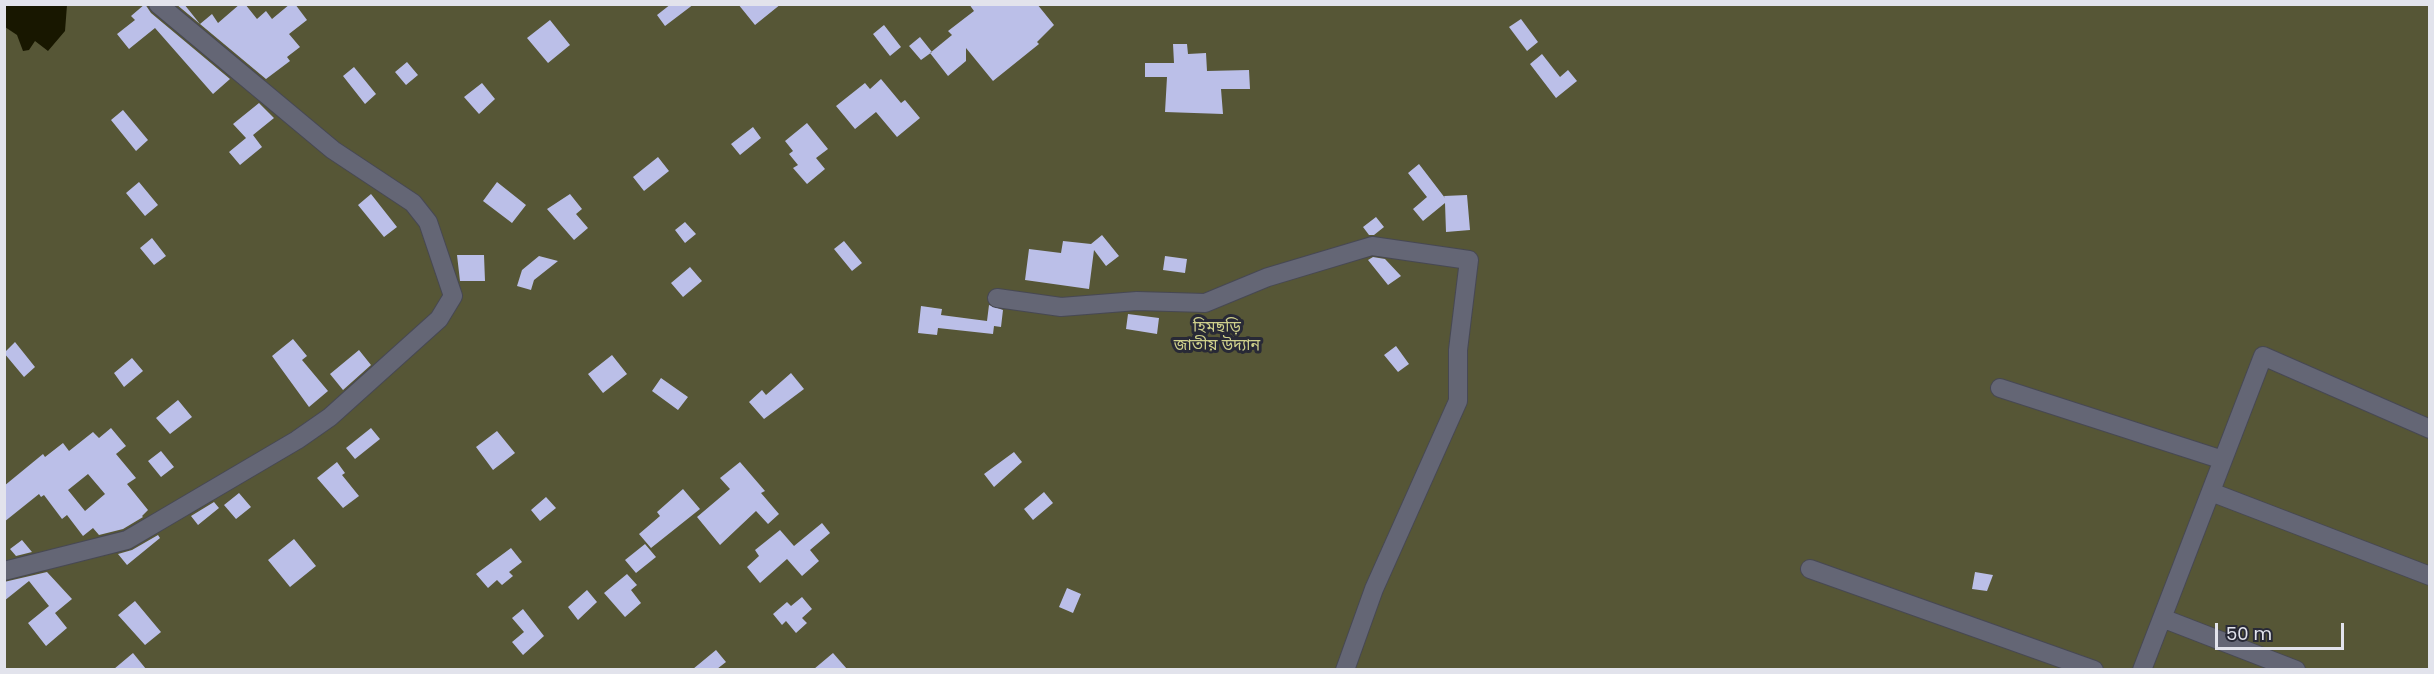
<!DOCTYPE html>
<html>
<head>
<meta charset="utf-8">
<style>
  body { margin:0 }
  #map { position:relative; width:2434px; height:674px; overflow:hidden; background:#282936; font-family:Poppins,sans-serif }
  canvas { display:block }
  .frame { position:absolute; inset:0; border:6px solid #e2e3ec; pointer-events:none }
  .scale { position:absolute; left:2215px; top:623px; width:129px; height:27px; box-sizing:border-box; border:3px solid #e2e3ec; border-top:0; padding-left:8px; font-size:18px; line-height:21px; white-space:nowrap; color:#e2e3ec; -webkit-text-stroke:4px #282936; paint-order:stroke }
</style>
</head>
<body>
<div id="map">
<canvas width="2434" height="674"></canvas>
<div class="frame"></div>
<div class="scale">50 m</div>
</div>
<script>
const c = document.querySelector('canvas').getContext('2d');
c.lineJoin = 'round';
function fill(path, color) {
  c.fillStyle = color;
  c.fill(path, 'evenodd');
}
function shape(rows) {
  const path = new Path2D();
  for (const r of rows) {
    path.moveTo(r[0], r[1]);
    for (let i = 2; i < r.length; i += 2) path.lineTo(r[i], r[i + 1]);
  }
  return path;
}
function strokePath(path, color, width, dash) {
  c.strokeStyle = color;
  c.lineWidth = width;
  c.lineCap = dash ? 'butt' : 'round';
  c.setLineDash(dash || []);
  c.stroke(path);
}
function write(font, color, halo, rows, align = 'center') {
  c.font = font + ' Poppins,"Noto Sans Bengali",sans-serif';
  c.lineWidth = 6;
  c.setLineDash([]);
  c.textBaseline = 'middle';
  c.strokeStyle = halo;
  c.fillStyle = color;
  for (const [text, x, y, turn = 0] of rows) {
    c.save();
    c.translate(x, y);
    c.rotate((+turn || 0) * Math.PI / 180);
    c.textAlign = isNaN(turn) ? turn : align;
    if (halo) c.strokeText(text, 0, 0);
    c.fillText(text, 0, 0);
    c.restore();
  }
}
fill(shape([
  [5,5,2429,5,2429,669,5,669]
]), '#565636');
fill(shape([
  [4,5,67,5,65,31,48,51,35,41,29,50,23,51,17,35,5,27]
]), '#181700');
fill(shape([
  [145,4,151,13,230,79,213,94,155,28,129,49,117,34,135,20,131,16],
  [176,4,184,4,200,24,212,14,218,23,240,4,245,4,257,19,266,11,272,19,290,4,295,4,307,20,289,34,300,47,287,57,290,61,266,79],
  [671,4,694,4,665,26,657,15],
  [738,4,781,4,755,25],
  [969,4,1037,4,1054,25,1037,42,1039,44,993,81,966,48,966,61,948,76,930,53,952,35,948,31,974,11],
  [1521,19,1538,42,1527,51,1509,27],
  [550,20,570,45,548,63,527,38],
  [884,25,901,47,890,56,873,34],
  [920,37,932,52,921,60,909,46],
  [1173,44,1187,44,1188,54,1206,53,1207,71,1249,70,1250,89,1221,89,1223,114,1165,112,1167,77,1145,77,1145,63,1174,63],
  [1542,54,1560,77,1568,70,1577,81,1556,98,1530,64],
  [407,62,418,75,406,85,395,72],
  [354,67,376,94,365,104,343,76],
  [881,79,901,103,905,100,920,118,897,137,876,112,855,129,836,106,865,83,870,89],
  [482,83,495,99,479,114,464,97],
  [259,103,274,118,253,135,262,147,240,165,229,152,246,138,233,124],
  [123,110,148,140,136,151,111,120],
  [807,123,828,149,816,158,825,169,807,184,793,168,798,165,789,154,793,151,785,141],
  [753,127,761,138,740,155,731,144],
  [658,157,669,171,644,191,633,177],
  [1419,164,1445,198,1444,196,1467,195,1470,230,1446,232,1445,203,1423,221,1413,209,1427,197,1408,173],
  [139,182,158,205,145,216,126,193],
  [497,182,526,205,512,223,483,201],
  [371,194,397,227,384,237,358,205],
  [570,194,582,209,576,214,588,228,574,240,547,209],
  [1376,217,1384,227,1374,235,1369,235,1363,227],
  [685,222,696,234,685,243,675,230],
  [1102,235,1119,256,1106,266,1094,250,1089,289,1025,280,1029,249,1061,253,1063,241,1091,244],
  [152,238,166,256,154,265,140,248],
  [844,241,862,263,852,271,834,249],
  [457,255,484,255,485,281,460,281],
  [539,256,558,261,534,280,531,290,517,286,522,270],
  [1165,256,1187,259,1185,273,1163,270],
  [1373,257,1385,259,1401,276,1388,285,1368,260],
  [690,267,702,281,683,297,671,283],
  [989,305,1003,310,1001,327,994,326,993,334,938,328,937,335,918,333,921,306,942,309,941,315,987,321],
  [1128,314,1159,318,1157,334,1126,329],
  [293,339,307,356,302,360,328,391,309,407,272,356],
  [15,342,35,367,24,377,4,353],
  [1396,346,1409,364,1398,372,1384,355],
  [359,350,371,365,343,390,330,374],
  [612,355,627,374,603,393,588,374],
  [132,358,143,371,124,387,114,373],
  [791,373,804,389,764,419,749,402,762,390,766,395],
  [661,378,688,397,678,410,652,391],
  [178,400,192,417,170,434,156,418],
  [111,428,126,446,116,454,136,478,127,484,148,510,142,516,143,517,123,529,99,535,93,528,83,536,67,515,62,519,44,495,41,497,39,494,4,522,4,486,43,454,45,457,63,443,69,451,93,432,99,438],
  [88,474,105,494,85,511,68,490],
  [371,428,380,439,355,459,346,448],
  [497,431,515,453,493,470,476,447],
  [161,451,174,467,161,477,148,461],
  [1014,452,1022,462,994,487,984,474],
  [337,462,345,473,342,475,359,496,343,508,317,478],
  [740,462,765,491,761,493,779,514,768,524,756,511,720,545,697,517,730,489,720,478],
  [683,489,700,509,651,548,639,534,660,516,657,512],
  [1044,492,1053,503,1033,520,1024,509],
  [239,493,251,507,236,519,224,505],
  [546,497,556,508,540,521,531,510],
  [214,502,219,508,198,525,191,516],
  [822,523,830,533,810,550,819,561,802,576,787,559,760,583,747,567,759,556,755,550,780,530,794,546],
  [158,535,160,538,127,565,118,554,132,550],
  [294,539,316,566,290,587,268,560],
  [22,540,32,552,16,556,10,549],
  [645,544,656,557,636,573,625,560],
  [511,548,522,562,509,572,513,576,502,585,497,580,488,588,476,574],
  [47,572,72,599,55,613,67,628,46,646,28,623,49,606,29,581,4,601,4,582],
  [1975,572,1993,575,1987,591,1972,589],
  [627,574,637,585,631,590,641,603,625,617,604,593],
  [1067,588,1081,594,1073,613,1059,607],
  [587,590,597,602,578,620,568,607],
  [802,597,812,609,802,618,807,623,796,633,786,621,782,625,773,614,787,602,791,606],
  [135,601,161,632,145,645,118,615],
  [523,609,544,636,523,655,512,642,524,632,512,618],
  [716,650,726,662,717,669,693,669],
  [133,653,146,669,114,669],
  [833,653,847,669,814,669]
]), '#bbbfe8');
const street = shape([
  [997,298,1061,307,1137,301,1205,303,1268,277,1372,246,1469,260,1458,350,1458,401,1374,589,1345,670],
  [2000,388,2223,460],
  [2211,492,2430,576],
  [1810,569,2094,670],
  [4,571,127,540,297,440,330,417,439,319,453,296,428,222,413,203,333,150,158,4],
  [2162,618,2296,670],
  [2142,670,2263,356,2430,429]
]);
strokePath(street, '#474853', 20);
strokePath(street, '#646675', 18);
write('16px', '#cfd08c', '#282936', [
  ["হিমছড়ি",1217,328],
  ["জাতীয় উদ্যান",1217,346]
]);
</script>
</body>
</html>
